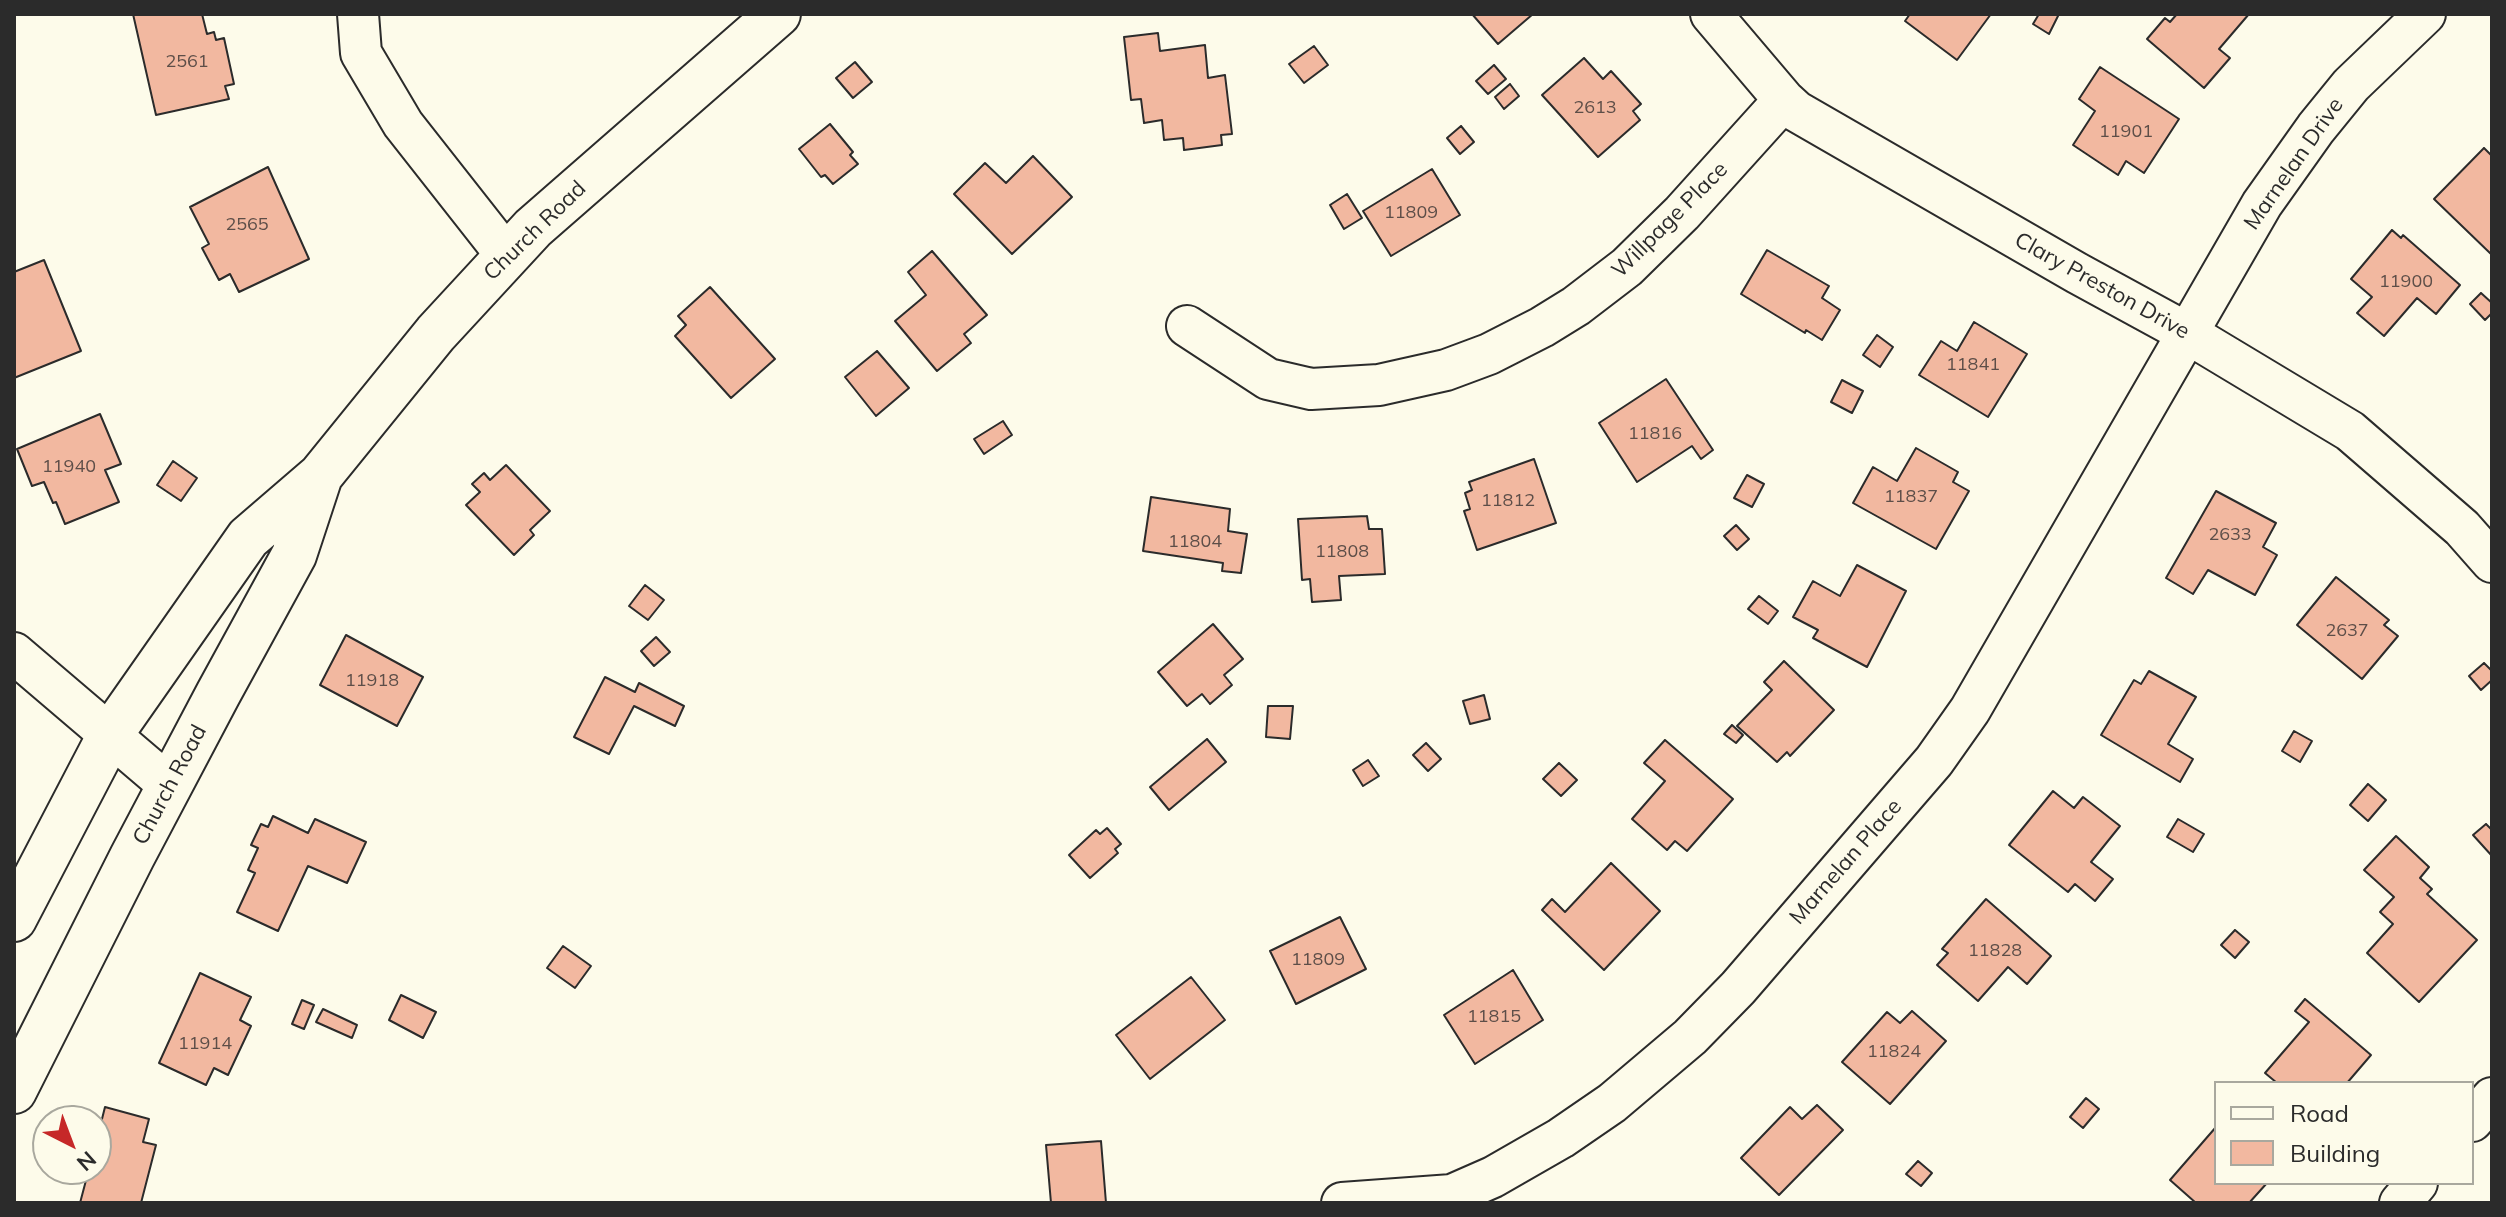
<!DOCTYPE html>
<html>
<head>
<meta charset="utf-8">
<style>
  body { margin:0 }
  #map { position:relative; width:2506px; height:1217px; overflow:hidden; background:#fdfbea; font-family:Mulish,sans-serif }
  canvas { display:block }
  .frame { position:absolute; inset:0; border:16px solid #2b2b2b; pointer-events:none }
  .legend { position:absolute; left:2214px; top:1081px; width:260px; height:104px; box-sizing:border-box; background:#fdfbea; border:2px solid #a9a89e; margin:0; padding:10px 14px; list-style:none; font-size:24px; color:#2b2b2b }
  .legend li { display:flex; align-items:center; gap:16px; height:40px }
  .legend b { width:40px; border:2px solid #a9a89e }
  .north { position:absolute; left:32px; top:1105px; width:80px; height:80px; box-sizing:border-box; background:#fdfbea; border:2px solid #a9a89e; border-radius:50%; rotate:138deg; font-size:22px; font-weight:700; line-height:32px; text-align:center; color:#2b2b2b }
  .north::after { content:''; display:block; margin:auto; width:28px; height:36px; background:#c62828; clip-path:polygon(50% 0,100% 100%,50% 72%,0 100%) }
</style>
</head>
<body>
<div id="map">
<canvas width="2506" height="1217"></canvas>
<div class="frame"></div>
<ul class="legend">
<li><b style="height:10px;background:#fdfbea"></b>Road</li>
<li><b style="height:22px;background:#f2b8a0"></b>Building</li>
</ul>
<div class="north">N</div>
</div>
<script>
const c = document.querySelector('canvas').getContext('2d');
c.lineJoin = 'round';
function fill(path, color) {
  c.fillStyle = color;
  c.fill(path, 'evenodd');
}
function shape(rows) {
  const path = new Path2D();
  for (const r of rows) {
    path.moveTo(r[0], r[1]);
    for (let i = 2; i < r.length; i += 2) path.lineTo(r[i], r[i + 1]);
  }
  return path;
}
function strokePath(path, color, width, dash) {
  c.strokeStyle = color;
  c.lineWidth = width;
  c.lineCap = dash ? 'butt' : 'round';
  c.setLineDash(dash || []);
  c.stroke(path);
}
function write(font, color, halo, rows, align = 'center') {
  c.font = font + ' Mulish,sans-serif';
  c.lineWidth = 6;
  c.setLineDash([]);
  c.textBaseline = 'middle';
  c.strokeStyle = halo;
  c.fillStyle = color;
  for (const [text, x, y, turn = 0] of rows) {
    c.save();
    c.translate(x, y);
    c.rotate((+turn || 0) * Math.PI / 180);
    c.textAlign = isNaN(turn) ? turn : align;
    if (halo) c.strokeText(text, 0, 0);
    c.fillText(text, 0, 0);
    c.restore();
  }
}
const building = shape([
  [133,14,202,14,207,34,214,32,216,40,224,38,234,84,225,86,229,99,156,115,133,14],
  [1472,14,1533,14,1498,44,1472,14],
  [1910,14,1909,14,1991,14,1957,60,1905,21,1910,14],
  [2039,14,2059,14,2049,34,2033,24,2039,14],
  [2177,14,2249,14,2219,49,2230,58,2204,88,2147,39,2165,18,2170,22,2177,14],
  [1158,33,1160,51,1205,45,1208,78,1225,75,1232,134,1221,135,1222,145,1184,150,1183,138,1164,140,1162,120,1144,123,1141,99,1131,100,1124,37,1158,33],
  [1314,46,1328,65,1304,83,1289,64,1314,46],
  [1584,58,1603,79,1611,71,1641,104,1633,111,1640,120,1598,157,1542,95,1584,58],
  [855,62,872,82,853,98,836,78,855,62],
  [1494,65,1506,79,1488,94,1476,81,1494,65],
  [2100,67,2179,119,2144,173,2126,161,2118,175,2073,145,2095,111,2079,99,2100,67],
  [1510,84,1519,96,1504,109,1495,97,1510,84],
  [830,124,853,152,850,155,858,164,833,184,825,175,821,177,799,149,830,124],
  [1461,126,1474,142,1460,154,1447,138,1461,126],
  [2484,148,2492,156,2492,255,2434,199,2484,148],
  [1033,156,1072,197,1012,254,954,194,985,163,1006,183,1033,156],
  [268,167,309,259,239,292,230,274,219,280,202,248,209,244,190,207,268,167],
  [1432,169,1460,215,1391,256,1363,211,1432,169],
  [1347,194,1362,218,1344,229,1330,205,1347,194],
  [2392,230,2401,238,2403,235,2460,285,2436,314,2417,298,2384,336,2357,313,2372,297,2351,279,2392,230],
  [1767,250,1829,286,1822,298,1840,310,1822,340,1806,330,1805,333,1741,294,1767,250],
  [932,251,987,315,964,334,971,343,937,371,895,321,926,295,908,272,932,251],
  [44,260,81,351,14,378,14,272,44,260],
  [710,287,775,359,731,398,675,336,686,325,678,316,710,287],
  [2481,293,2492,303,2492,313,2485,320,2470,304,2481,293],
  [1974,322,2027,354,1988,417,1919,375,1941,341,1957,351,1974,322],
  [1877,335,1893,347,1880,367,1863,355,1877,335],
  [877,351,909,388,876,416,845,377,877,351],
  [1666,379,1713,450,1701,459,1692,446,1637,482,1599,423,1666,379],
  [1842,380,1863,391,1852,413,1831,402,1842,380],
  [100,414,121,464,105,470,119,502,65,524,56,502,53,503,44,482,32,486,17,449,100,414],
  [1003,421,1012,435,984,454,974,439,1003,421],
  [1916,448,1958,472,1953,482,1969,491,1936,549,1853,503,1873,467,1897,481,1916,448],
  [1534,459,1556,523,1477,550,1464,511,1470,509,1465,493,1472,490,1469,482,1534,459],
  [173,461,197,478,181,501,157,485,173,461],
  [506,465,550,511,530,530,534,535,514,555,466,505,480,492,472,484,484,473,490,480,506,465],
  [1747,475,1764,484,1752,507,1734,498,1747,475],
  [2216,491,2276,523,2263,547,2277,555,2255,595,2208,570,2193,594,2166,578,2216,491],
  [1151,497,1230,509,1228,531,1247,534,1241,573,1222,571,1223,563,1143,551,1151,497],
  [1367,516,1369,529,1382,529,1385,574,1339,576,1341,600,1312,602,1310,579,1302,580,1298,519,1367,516],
  [1736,525,1749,539,1737,550,1724,536,1736,525],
  [1857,565,1906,591,1867,667,1813,638,1818,630,1793,617,1813,581,1840,596,1857,565],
  [2336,577,2389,620,2384,625,2398,636,2362,679,2297,625,2336,577],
  [645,585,664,600,648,620,629,606,645,585],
  [1759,596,1778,611,1768,624,1748,609,1759,596],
  [1213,624,1243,659,1224,675,1232,685,1210,704,1202,694,1187,706,1158,672,1213,624],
  [346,635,423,677,397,726,320,685,346,635],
  [656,637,670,652,654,666,641,651,656,637],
  [1784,661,1834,710,1790,756,1787,752,1777,762,1737,726,1772,690,1764,682,1784,661],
  [2484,663,2492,671,2492,680,2481,690,2469,676,2484,663],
  [2149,671,2196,697,2168,744,2193,759,2180,782,2101,735,2134,680,2141,684,2149,671],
  [605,677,635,692,639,683,684,706,675,726,634,706,609,754,574,737,605,677],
  [1484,695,1490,719,1470,724,1463,701,1484,695],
  [1268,706,1293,706,1290,739,1266,737,1268,706],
  [1732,725,1743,735,1736,743,1724,734,1732,725],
  [2294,731,2312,741,2300,762,2282,751,2294,731],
  [1207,739,1226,762,1169,810,1150,787,1207,739],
  [1665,740,1733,799,1687,851,1675,841,1667,850,1632,819,1665,781,1644,763,1665,740],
  [1426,743,1441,759,1428,771,1413,755,1426,743],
  [1368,760,1379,776,1363,786,1353,770,1368,760],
  [1559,763,1577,780,1561,796,1543,779,1559,763],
  [2368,784,2386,800,2368,821,2350,805,2368,784],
  [2053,791,2074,808,2083,797,2120,826,2091,862,2113,879,2095,901,2075,884,2068,892,2009,845,2053,791],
  [273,816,308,833,315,819,366,842,347,883,308,866,278,931,237,912,255,873,248,870,258,848,251,845,261,824,268,827,273,816],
  [2178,819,2204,834,2193,852,2167,837,2178,819],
  [2486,824,2492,830,2492,856,2473,835,2486,824],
  [1107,828,1121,844,1115,849,1118,853,1090,878,1069,855,1096,830,1100,834,1107,828],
  [2396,836,2429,867,2420,878,2432,889,2427,894,2477,940,2419,1002,2367,953,2393,924,2380,912,2394,897,2364,870,2396,836],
  [1611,863,1660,911,1604,970,1542,910,1552,899,1565,912,1611,863],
  [1986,899,2051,956,2027,984,2008,967,1978,1001,1937,965,1948,953,1942,949,1986,899],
  [1340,917,1366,969,1296,1004,1270,951,1340,917],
  [2235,930,2249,942,2235,958,2221,945,2235,930],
  [563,946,591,966,575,988,547,968,563,946],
  [1513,970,1543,1020,1475,1064,1444,1015,1513,970],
  [200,973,251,997,240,1020,251,1026,228,1075,214,1068,206,1085,159,1063,200,973],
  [1191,977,1225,1020,1150,1079,1116,1035,1191,977],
  [401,995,436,1012,423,1038,389,1020,401,995],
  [2305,999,2371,1055,2347,1083,2277,1083,2265,1073,2309,1022,2295,1011,2305,999],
  [302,1000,314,1005,304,1029,292,1024,302,1000],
  [323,1009,357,1025,352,1038,316,1022,323,1009],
  [1912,1011,1946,1041,1890,1104,1842,1062,1887,1012,1900,1023,1912,1011],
  [2086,1098,2099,1109,2083,1128,2070,1117,2086,1098],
  [1817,1105,1843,1130,1779,1195,1741,1158,1790,1107,1802,1119,1817,1105],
  [105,1107,149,1119,143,1142,156,1145,141,1203,80,1203,89,1169,96,1169,96,1143,105,1107],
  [2216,1127,2216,1183,2267,1183,2249,1203,2196,1203,2170,1180,2216,1127],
  [1101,1141,1106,1203,1051,1203,1046,1145,1101,1141],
  [1918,1161,1932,1173,1921,1186,1906,1174,1918,1161]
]);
fill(building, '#f2b8a0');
strokePath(building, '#2b2b2b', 2);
const minor = shape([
  [358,14,361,53,403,124,506,255],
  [1711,14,1784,100,1796,111,2077,273,2187,333,2350,431,2462,528,2492,562],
  [1187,326,1268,379,1311,389,1379,385,1446,370,1489,354,1542,327,1576,306,1627,267,1682,213,1784,100],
  [14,653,170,786],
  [2472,1121,2492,1098],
  [1342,1203,1452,1195,1493,1177,1561,1138,1612,1103,1690,1037,1738,988,1934,761,1970,710,2262,204,2316,128,2351,85,2425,14],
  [2400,1203,2417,1183]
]);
const secondary = shape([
  [14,919,110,735,248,538,320,476,436,333,533,228,778,14],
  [14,1091,132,857,218,694,294,555,320,476]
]);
strokePath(minor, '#2b2b2b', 44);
strokePath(secondary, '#2b2b2b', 48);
strokePath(minor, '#fdfbea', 40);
strokePath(secondary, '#fdfbea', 44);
write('18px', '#5d4e48', null, [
  ["2561",187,62],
  ["2613",1595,108],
  ["11901",2126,132],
  ["11809",1411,213],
  ["2565",247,225],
  ["11900",2406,282],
  ["11841",1973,365],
  ["11816",1655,434],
  ["11940",69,467],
  ["11837",1911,497],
  ["11812",1508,501],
  ["2633",2230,535],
  ["11804",1195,542],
  ["11808",1342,552],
  ["2637",2347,631],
  ["11918",372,681],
  ["11828",1995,951],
  ["11809",1318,960],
  ["11815",1494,1017],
  ["11914",205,1044],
  ["11824",1894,1052]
]);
write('22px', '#2b2b2b', '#fdfbea', [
  ["Marnelan Drive",2294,164,-55],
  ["Willpage Place",1670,220,-45],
  ["Church Road",535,231,-44],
  ["Clary Preston Drive",2102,286,29],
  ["Church Road",170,785,-62],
  ["Marnelan Place",1846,862,-49]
]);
</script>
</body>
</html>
